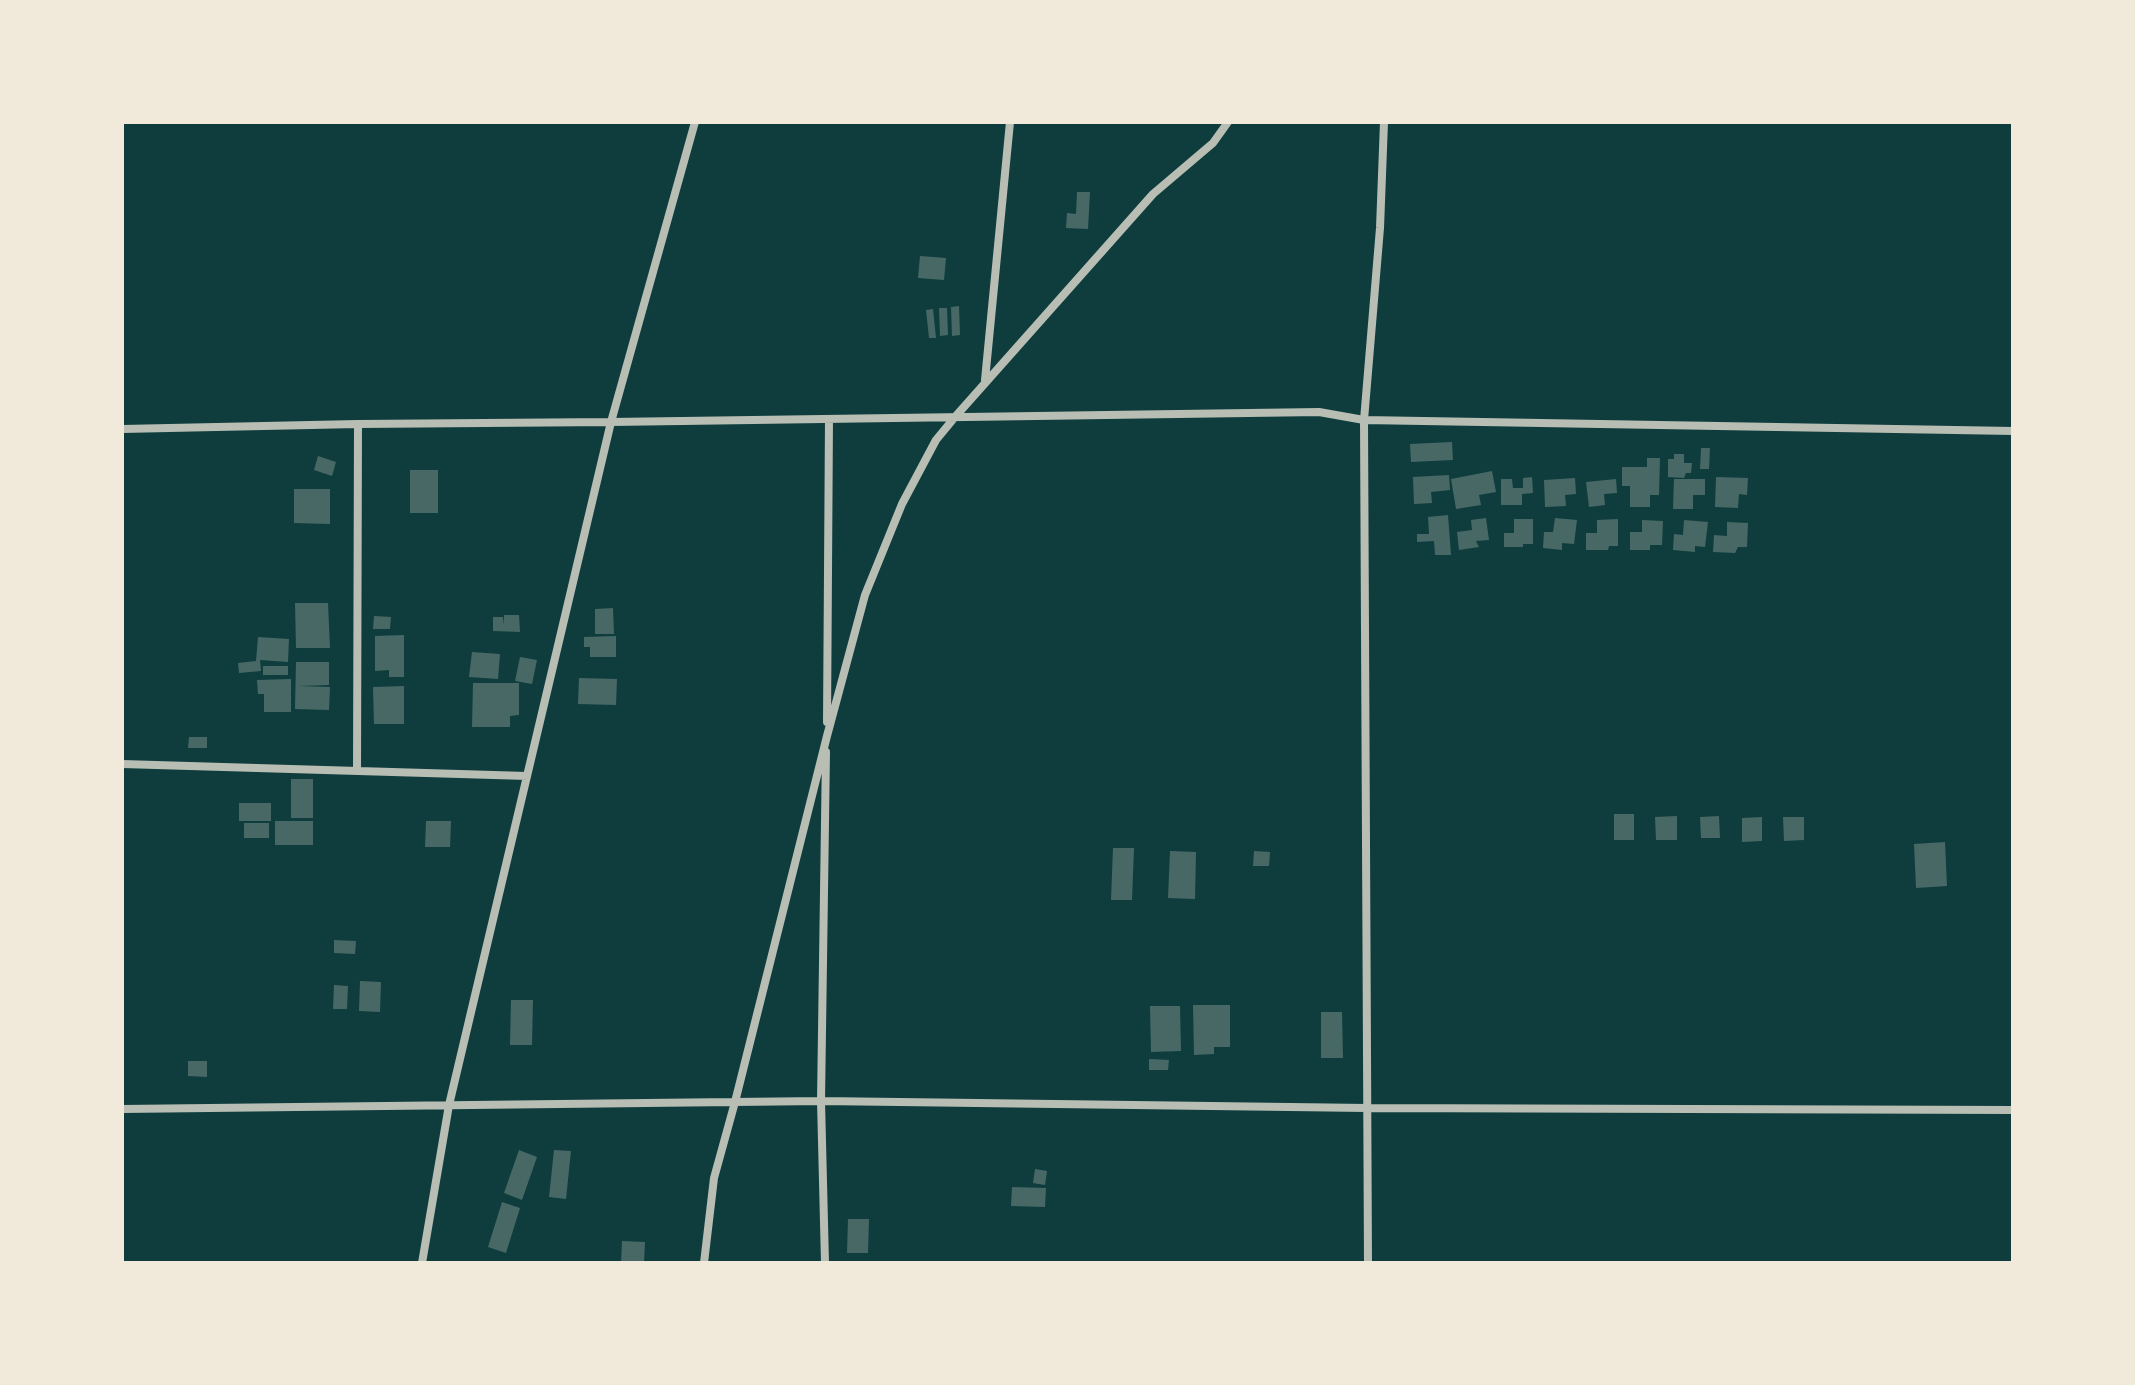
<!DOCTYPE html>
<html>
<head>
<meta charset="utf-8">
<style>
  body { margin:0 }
  #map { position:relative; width:2135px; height:1385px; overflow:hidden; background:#0f3d3e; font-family:Rubik,sans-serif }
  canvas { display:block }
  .frame { position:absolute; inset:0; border:124px solid #f1e9da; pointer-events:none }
</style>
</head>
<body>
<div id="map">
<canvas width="2135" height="1385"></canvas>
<div class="frame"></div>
</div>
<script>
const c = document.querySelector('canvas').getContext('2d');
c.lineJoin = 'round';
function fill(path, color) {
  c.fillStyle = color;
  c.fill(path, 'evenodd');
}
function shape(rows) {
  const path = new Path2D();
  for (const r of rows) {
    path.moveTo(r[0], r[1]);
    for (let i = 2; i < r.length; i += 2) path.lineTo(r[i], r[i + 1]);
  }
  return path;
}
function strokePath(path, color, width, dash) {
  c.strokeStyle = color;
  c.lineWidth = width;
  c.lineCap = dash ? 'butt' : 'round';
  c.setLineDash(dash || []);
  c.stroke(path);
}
fill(shape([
  [1077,192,1090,192,1088,229,1066,228,1067,213,1076,214],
  [920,256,946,258,944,280,918,278],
  [959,306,960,335,952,336,951,307],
  [939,308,947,308,948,335,940,336],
  [933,309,936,338,929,338,926,310],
  [1452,442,1453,460,1411,462,1410,444],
  [1701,448,1710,448,1709,469,1700,469],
  [1674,454,1684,454,1684,463,1692,463,1691,473,1686,473,1684,478,1668,477,1668,459,1674,459],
  [318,456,336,462,332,476,314,470],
  [1647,458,1660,458,1659,495,1650,495,1650,507,1630,507,1630,486,1622,486,1622,467,1647,467],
  [410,470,438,470,438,513,410,513],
  [1492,471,1496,492,1479,495,1481,505,1456,509,1451,479],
  [1449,475,1450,490,1431,492,1432,503,1414,504,1413,477],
  [1532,477,1533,493,1522,494,1522,505,1501,505,1501,479,1512,479,1513,488,1523,488,1523,478],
  [1716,477,1748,478,1747,495,1739,494,1738,508,1715,507],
  [1575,478,1576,494,1565,495,1566,506,1545,507,1544,480],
  [1616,479,1617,493,1604,494,1605,505,1589,507,1586,482],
  [1674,479,1705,479,1705,495,1693,495,1693,509,1673,509],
  [294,489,330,489,330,524,294,523],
  [1448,515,1451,555,1435,555,1434,541,1417,542,1417,534,1429,534,1428,517],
  [1486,518,1489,540,1476,541,1479,547,1459,550,1457,532,1472,530,1471,520],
  [1555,518,1577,520,1574,544,1562,543,1562,550,1543,548,1544,532,1553,532],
  [1514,519,1533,519,1533,544,1523,544,1523,547,1504,547,1504,533,1514,533],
  [1618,519,1618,546,1609,546,1608,550,1586,550,1586,533,1597,533,1597,520],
  [1642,520,1663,521,1662,545,1650,545,1650,550,1630,550,1630,532,1642,532],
  [1684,520,1708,522,1705,547,1695,546,1695,552,1673,550,1674,534,1683,535],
  [1727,522,1748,523,1747,547,1738,547,1735,553,1713,552,1714,535,1727,536],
  [295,603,328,603,330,648,296,648],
  [613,608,614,634,595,634,595,609],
  [504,615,519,615,520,632,493,631,493,617,503,617,504,625],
  [374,616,391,617,390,629,373,629],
  [404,635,404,677,389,677,389,670,375,671,375,636],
  [616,636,616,657,590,657,590,647,584,647,584,637],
  [258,637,289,639,288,662,260,660,261,671,239,673,238,663,256,661],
  [472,652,500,654,498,679,469,677],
  [520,657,537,660,532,684,515,681],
  [296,662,329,662,329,685,299,686,330,687,329,710,295,709],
  [263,666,288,666,288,675,263,675],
  [579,678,617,679,616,705,578,704],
  [291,679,291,712,264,712,264,694,258,694,257,680],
  [473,683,519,683,519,715,510,716,510,727,472,727],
  [404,686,404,724,374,724,373,687],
  [189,737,207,737,207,748,188,748],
  [291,779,313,779,313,818,291,818],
  [239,803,271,803,271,821,239,821],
  [1614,814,1634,814,1634,840,1614,840],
  [1677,816,1677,840,1656,840,1655,817],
  [1719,816,1720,838,1701,838,1700,817],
  [1762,817,1762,841,1742,842,1742,818],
  [1783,817,1804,817,1804,840,1784,841],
  [275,821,313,821,313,845,275,845],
  [426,821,451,821,450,847,425,847],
  [244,823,269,823,269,838,244,838],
  [1945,842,1947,886,1916,888,1914,844],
  [1113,848,1134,848,1132,900,1111,900],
  [1170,851,1196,852,1195,899,1168,898],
  [1254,851,1270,852,1269,866,1253,866],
  [334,940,356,941,355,954,334,953],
  [360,981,381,982,380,1012,359,1011],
  [334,985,348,986,347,1009,333,1009],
  [511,1000,533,1000,532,1045,510,1045],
  [1193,1005,1230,1005,1230,1047,1214,1047,1214,1054,1194,1055],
  [1150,1006,1180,1006,1181,1051,1151,1052],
  [1321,1012,1342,1012,1343,1058,1321,1058],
  [1149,1059,1169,1060,1168,1070,1149,1070],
  [188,1061,207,1061,207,1077,188,1076],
  [519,1150,537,1157,522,1200,504,1193],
  [554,1150,571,1151,566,1199,549,1197],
  [1035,1169,1047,1171,1045,1185,1033,1183],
  [1012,1187,1046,1188,1045,1207,1011,1206],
  [502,1202,520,1208,506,1253,488,1247],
  [848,1219,869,1219,868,1253,847,1253],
  [622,1241,645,1242,644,1263,621,1263]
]), '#486865');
strokePath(shape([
  [985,380,1010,122],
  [122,429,358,424,611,422,1319,412,1364,420,2013,431],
  [827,722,829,419],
  [122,764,527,776],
  [357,771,358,424],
  [122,1109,821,1101,1367,1108,2013,1110],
  [422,1263,449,1105,611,422,695,122],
  [704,1263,714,1178,735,1102,827,736,865,595,902,504,936,440,955,417,1153,194,1213,143,1228,122],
  [825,1263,821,1101,826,752],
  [1368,1263,1364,420,1380,228,1384,122]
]), '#b8beb3', 8);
</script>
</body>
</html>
